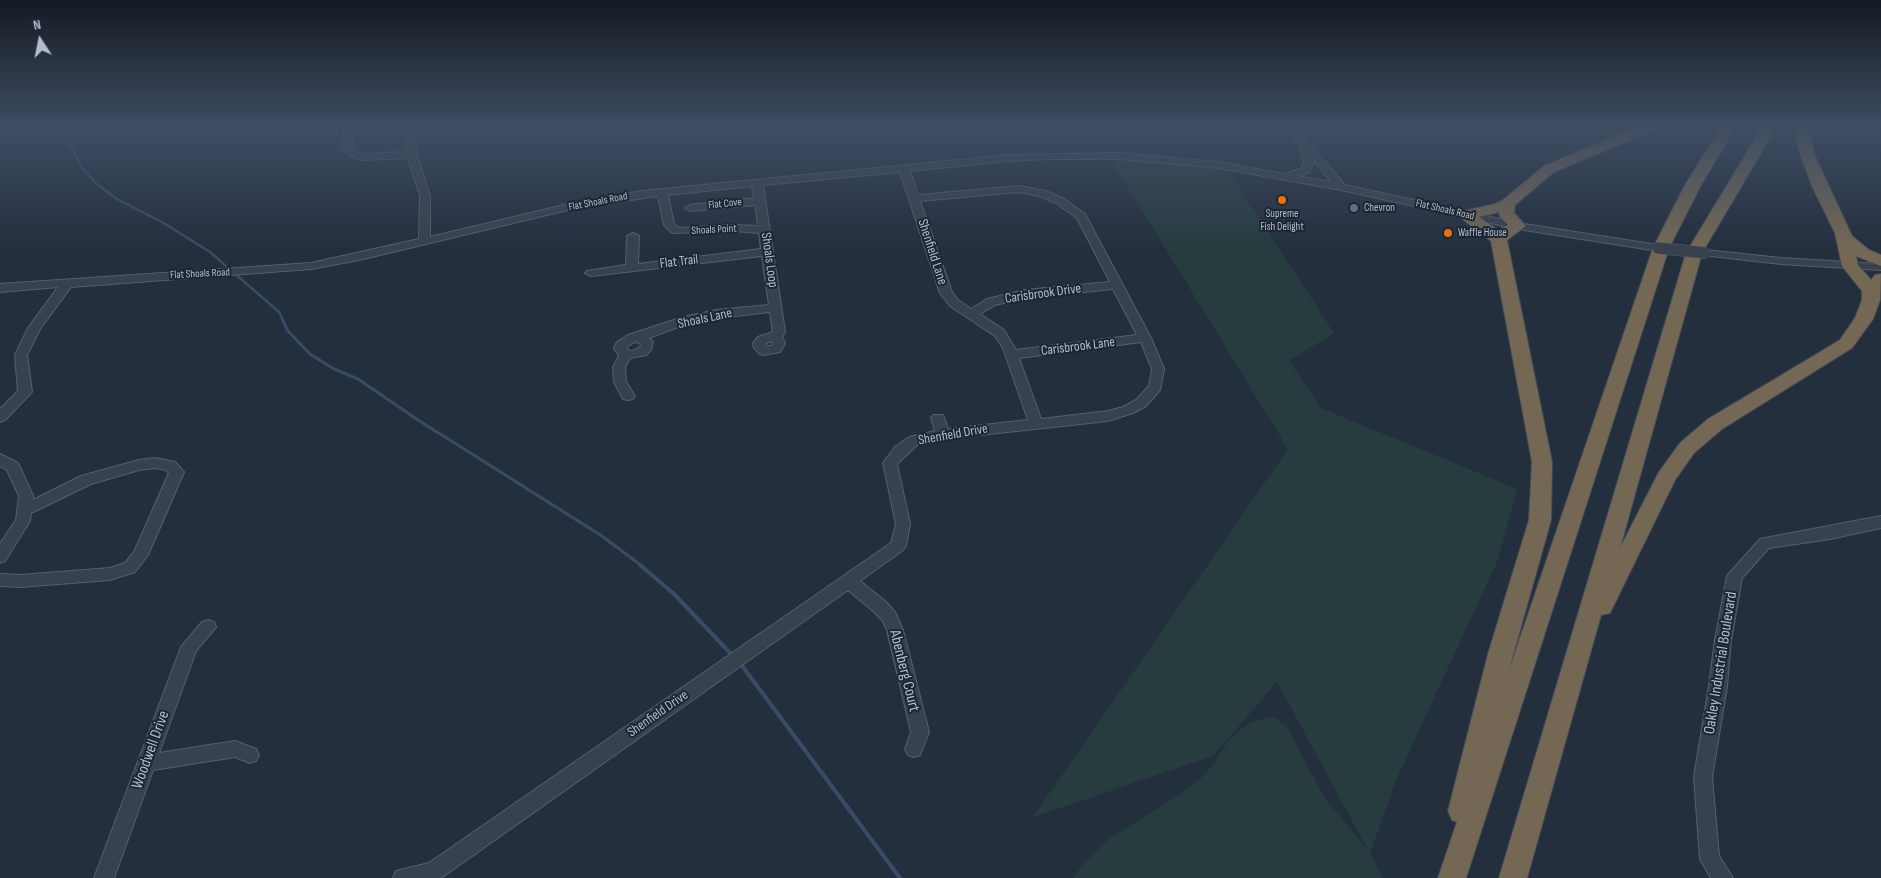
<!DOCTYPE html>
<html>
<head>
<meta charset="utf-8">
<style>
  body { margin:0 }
  #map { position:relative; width:1881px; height:878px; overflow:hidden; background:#242f3e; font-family:"Sofia Sans Condensed",sans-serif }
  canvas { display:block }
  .north { position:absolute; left:15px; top:15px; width:50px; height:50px; -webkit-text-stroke:4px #1d2633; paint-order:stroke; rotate:349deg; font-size:14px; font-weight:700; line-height:20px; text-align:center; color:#b4bcc9 }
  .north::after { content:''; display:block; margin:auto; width:18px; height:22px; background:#b4bcc9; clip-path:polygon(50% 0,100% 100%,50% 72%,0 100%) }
</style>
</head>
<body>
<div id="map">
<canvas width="1881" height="878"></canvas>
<div class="north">N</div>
</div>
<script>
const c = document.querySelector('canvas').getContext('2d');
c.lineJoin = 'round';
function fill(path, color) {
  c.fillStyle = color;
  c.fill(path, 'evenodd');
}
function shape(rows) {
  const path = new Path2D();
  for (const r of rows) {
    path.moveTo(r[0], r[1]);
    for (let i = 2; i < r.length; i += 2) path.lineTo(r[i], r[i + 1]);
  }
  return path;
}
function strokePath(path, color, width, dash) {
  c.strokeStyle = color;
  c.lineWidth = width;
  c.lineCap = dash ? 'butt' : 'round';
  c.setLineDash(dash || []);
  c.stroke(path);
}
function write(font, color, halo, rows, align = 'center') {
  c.font = font + ' "Sofia Sans Condensed",sans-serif';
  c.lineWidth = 4;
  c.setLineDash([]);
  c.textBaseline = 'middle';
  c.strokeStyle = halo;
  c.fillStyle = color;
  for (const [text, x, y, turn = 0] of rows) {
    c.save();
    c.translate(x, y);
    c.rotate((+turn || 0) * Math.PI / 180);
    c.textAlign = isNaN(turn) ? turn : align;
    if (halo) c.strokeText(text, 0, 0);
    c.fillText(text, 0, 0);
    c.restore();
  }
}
fill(shape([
  [1177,157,1224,165,1334,333,1289,361,1321,408,1517,489,1497,562,1397,778,1370,853,1383,878,1073,878,1082,865,1110,838,1173,799,1201,778,1212,766,1230,738,1242,728,1257,720,1274,717,1289,729,1318,786,1329,803,1369,852,1277,682,1213,756,1033,817,1288,449,1110,158]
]), '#263c3f');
strokePath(shape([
  [57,126,57,130,70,144,83,169,97,184,117,199,162,222,210,252,279,312,283,320]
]), '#394c67', 2.5);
strokePath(shape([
  [282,319,288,331,310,354,334,369,358,379,418,420,602,536,642,566]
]), '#394c67', 3);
strokePath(shape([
  [640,565,674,594,734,657],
  [740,663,900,878]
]), '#394c67', 4);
const minor = shape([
  [345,126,355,126,351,147,358,153,364,154,407,152,405,139,408,126,418,126,415,139,417,155,430,196,430,237,572,203,642,191,1008,155,1119,153,1219,162,1284,174,1301,169,1304,163,1300,146,1285,126,1294,126,1345,185,1518,223,1658,245,1664,248,1658,251,1518,229,1341,190,1219,168,1119,159,1051,159,1008,161,910,171,918,195,1019,186,1046,191,1064,199,1085,214,1151,338,1164,369,1160,390,1146,406,1133,413,1108,421,943,439,918,444,897,464,910,524,906,546,903,550,860,581,885,601,895,612,903,630,929,732,920,755,914,757,908,755,905,749,911,732,887,630,883,621,873,611,848,590,441,878,393,878,396,871,429,863,891,543,896,524,883,463,895,447,909,437,935,431,931,418,933,415,943,415,948,429,1028,420,1003,348,995,336,950,306,940,293,900,172,763,185,785,332,782,337,785,343,782,349,780,352,764,355,760,354,754,348,753,343,758,337,773,332,770,312,717,318,686,324,649,338,653,342,651,350,646,355,630,358,625,367,626,382,635,396,633,399,628,400,623,399,614,382,613,367,619,356,614,348,617,342,628,335,683,317,717,310,769,305,762,256,591,276,585,273,587,271,626,265,627,236,633,233,639,236,638,264,761,249,759,233,734,231,672,233,664,225,658,196,572,209,359,260,311,269,71,287,40,329,27,355,32,392,5,420,0,422,0,409,18,391,15,355,28,328,58,287,0,292,0,284,311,263,419,239,420,196,408,158,364,160,351,157,341,148,345,126],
  [1314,161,1331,182,1297,176,1309,173,1314,161],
  [752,186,754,198,690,205,685,208,690,211,755,205,758,226,734,225,679,228,674,224,668,195,752,186],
  [1019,192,1039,196,1056,203,1077,218,1110,282,1025,290,987,299,971,309,958,300,952,292,920,201,1019,192],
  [1113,289,1137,335,1016,350,1004,330,980,314,995,305,1025,298,1113,289],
  [771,341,773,343,771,346,766,346,765,344,771,341],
  [634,342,640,343,641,346,633,351,627,350,627,347,634,342],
  [1141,342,1152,369,1149,386,1136,400,1123,407,1108,411,1041,419,1019,358,1141,342],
  [1706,250,1781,258,1881,264,1881,270,1781,264,1702,255,1700,253,1702,251,1706,250],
  [0,454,18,463,33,496,33,500,81,476,139,460,155,458,175,462,184,472,148,555,135,572,110,580,20,587,0,586,0,574,20,575,110,568,125,563,134,552,169,473,166,470,155,468,139,470,91,484,31,513,30,521,5,561,0,563,0,544,16,520,19,496,7,470,0,466,0,454],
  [1881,516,1881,528,1830,539,1769,548,1742,578,1731,640,1727,686,1712,777,1719,856,1733,878,1711,878,1700,859,1694,777,1709,686,1715,640,1727,576,1760,539,1881,516],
  [208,620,214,622,216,627,196,651,159,753,235,741,256,749,259,755,256,761,250,763,235,757,153,770,114,878,94,878,181,647,202,622,208,620]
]);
const highway = shape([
  [1639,126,1659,126,1657,129,1554,172,1515,205,1514,213,1526,226,1507,240,1552,462,1551,520,1508,673,1653,248,1685,185,1722,126,1736,126,1701,185,1669,248,1466,878,1438,878,1457,822,1452,820,1448,811,1488,654,1529,520,1532,462,1491,241,1457,215,1459,212,1495,204,1503,200,1544,166,1639,126],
  [1499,212,1500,217,1508,225,1498,230,1479,217,1499,212],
  [1763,126,1777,126,1702,253,1620,548,1659,472,1680,443,1708,419,1840,340,1855,318,1862,300,1862,291,1842,266,1835,233,1812,186,1801,156,1793,126,1807,126,1815,156,1852,236,1869,250,1881,255,1881,266,1856,256,1858,265,1871,280,1875,275,1881,274,1880,300,1873,319,1852,348,1722,429,1694,453,1675,480,1610,613,1601,615,1527,878,1499,878,1686,253,1763,126]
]);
strokePath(minor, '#565f6c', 2);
strokePath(highway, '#434c59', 2);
fill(minor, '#38414e');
fill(highway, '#746855');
const minorBridge = shape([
  [1658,248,1706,253]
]);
strokePath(minorBridge, '#565f6c', 12, []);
strokePath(minorBridge, '#38414e', 11);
fill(shape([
  [899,126,972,126,959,133,953,129,941,132,929,132,926,135,899,129]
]), '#3b4654');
fill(shape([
  [926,126,928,126,929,132,926,135],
  [941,126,953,126,953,129,941,132],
  [959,126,972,126,959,133]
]), '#303945');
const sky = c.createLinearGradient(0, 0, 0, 249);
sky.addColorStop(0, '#141a22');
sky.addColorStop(0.51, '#3f4d63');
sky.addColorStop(1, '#3f4d6300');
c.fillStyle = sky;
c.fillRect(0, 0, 1881, 249);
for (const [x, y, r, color] of [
  [1282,200,5,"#e8710a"],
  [1354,208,5,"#5c6f8a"],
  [1448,233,5,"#e8710a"]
]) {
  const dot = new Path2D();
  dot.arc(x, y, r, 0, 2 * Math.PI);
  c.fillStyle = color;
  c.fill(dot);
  strokePath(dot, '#1d2633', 2);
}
write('11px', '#b4bcc9', '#1d2633', [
  ["Flat Shoals Road",598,202,-11],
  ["Flat Cove",725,204,-6],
  ["Flat Shoals Road",1445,210,13],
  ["Shoals Point",714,230,-3],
  ["Flat Shoals Road",200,274,-3]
]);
write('11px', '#b4bcc9', '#1d2633', [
  ["Chevron",1364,208],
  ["Supreme",1282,214,"center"],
  ["Fish Delight",1282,227,"center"],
  ["Waffle House",1458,233]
], 'left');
write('14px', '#b4bcc9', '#1d2633', [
  ["Shenfield Lane",932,252,72],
  ["Shoals Loop",769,260,82],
  ["Flat Trail",679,262,-7],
  ["Carisbrook Drive",1043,294,-8],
  ["Shoals Lane",705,319,-12],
  ["Carisbrook Lane",1078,347,-7],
  ["Shenfield Drive",953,435,-10],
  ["Shenfield Drive",658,714,-35]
]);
write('16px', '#b4bcc9', '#1d2633', [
  ["Oakley Industrial Boulevard",1721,663,-81],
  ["Abenberg Court",904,671,76],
  ["Woodwell Drive",151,750,-70]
]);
</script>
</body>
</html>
